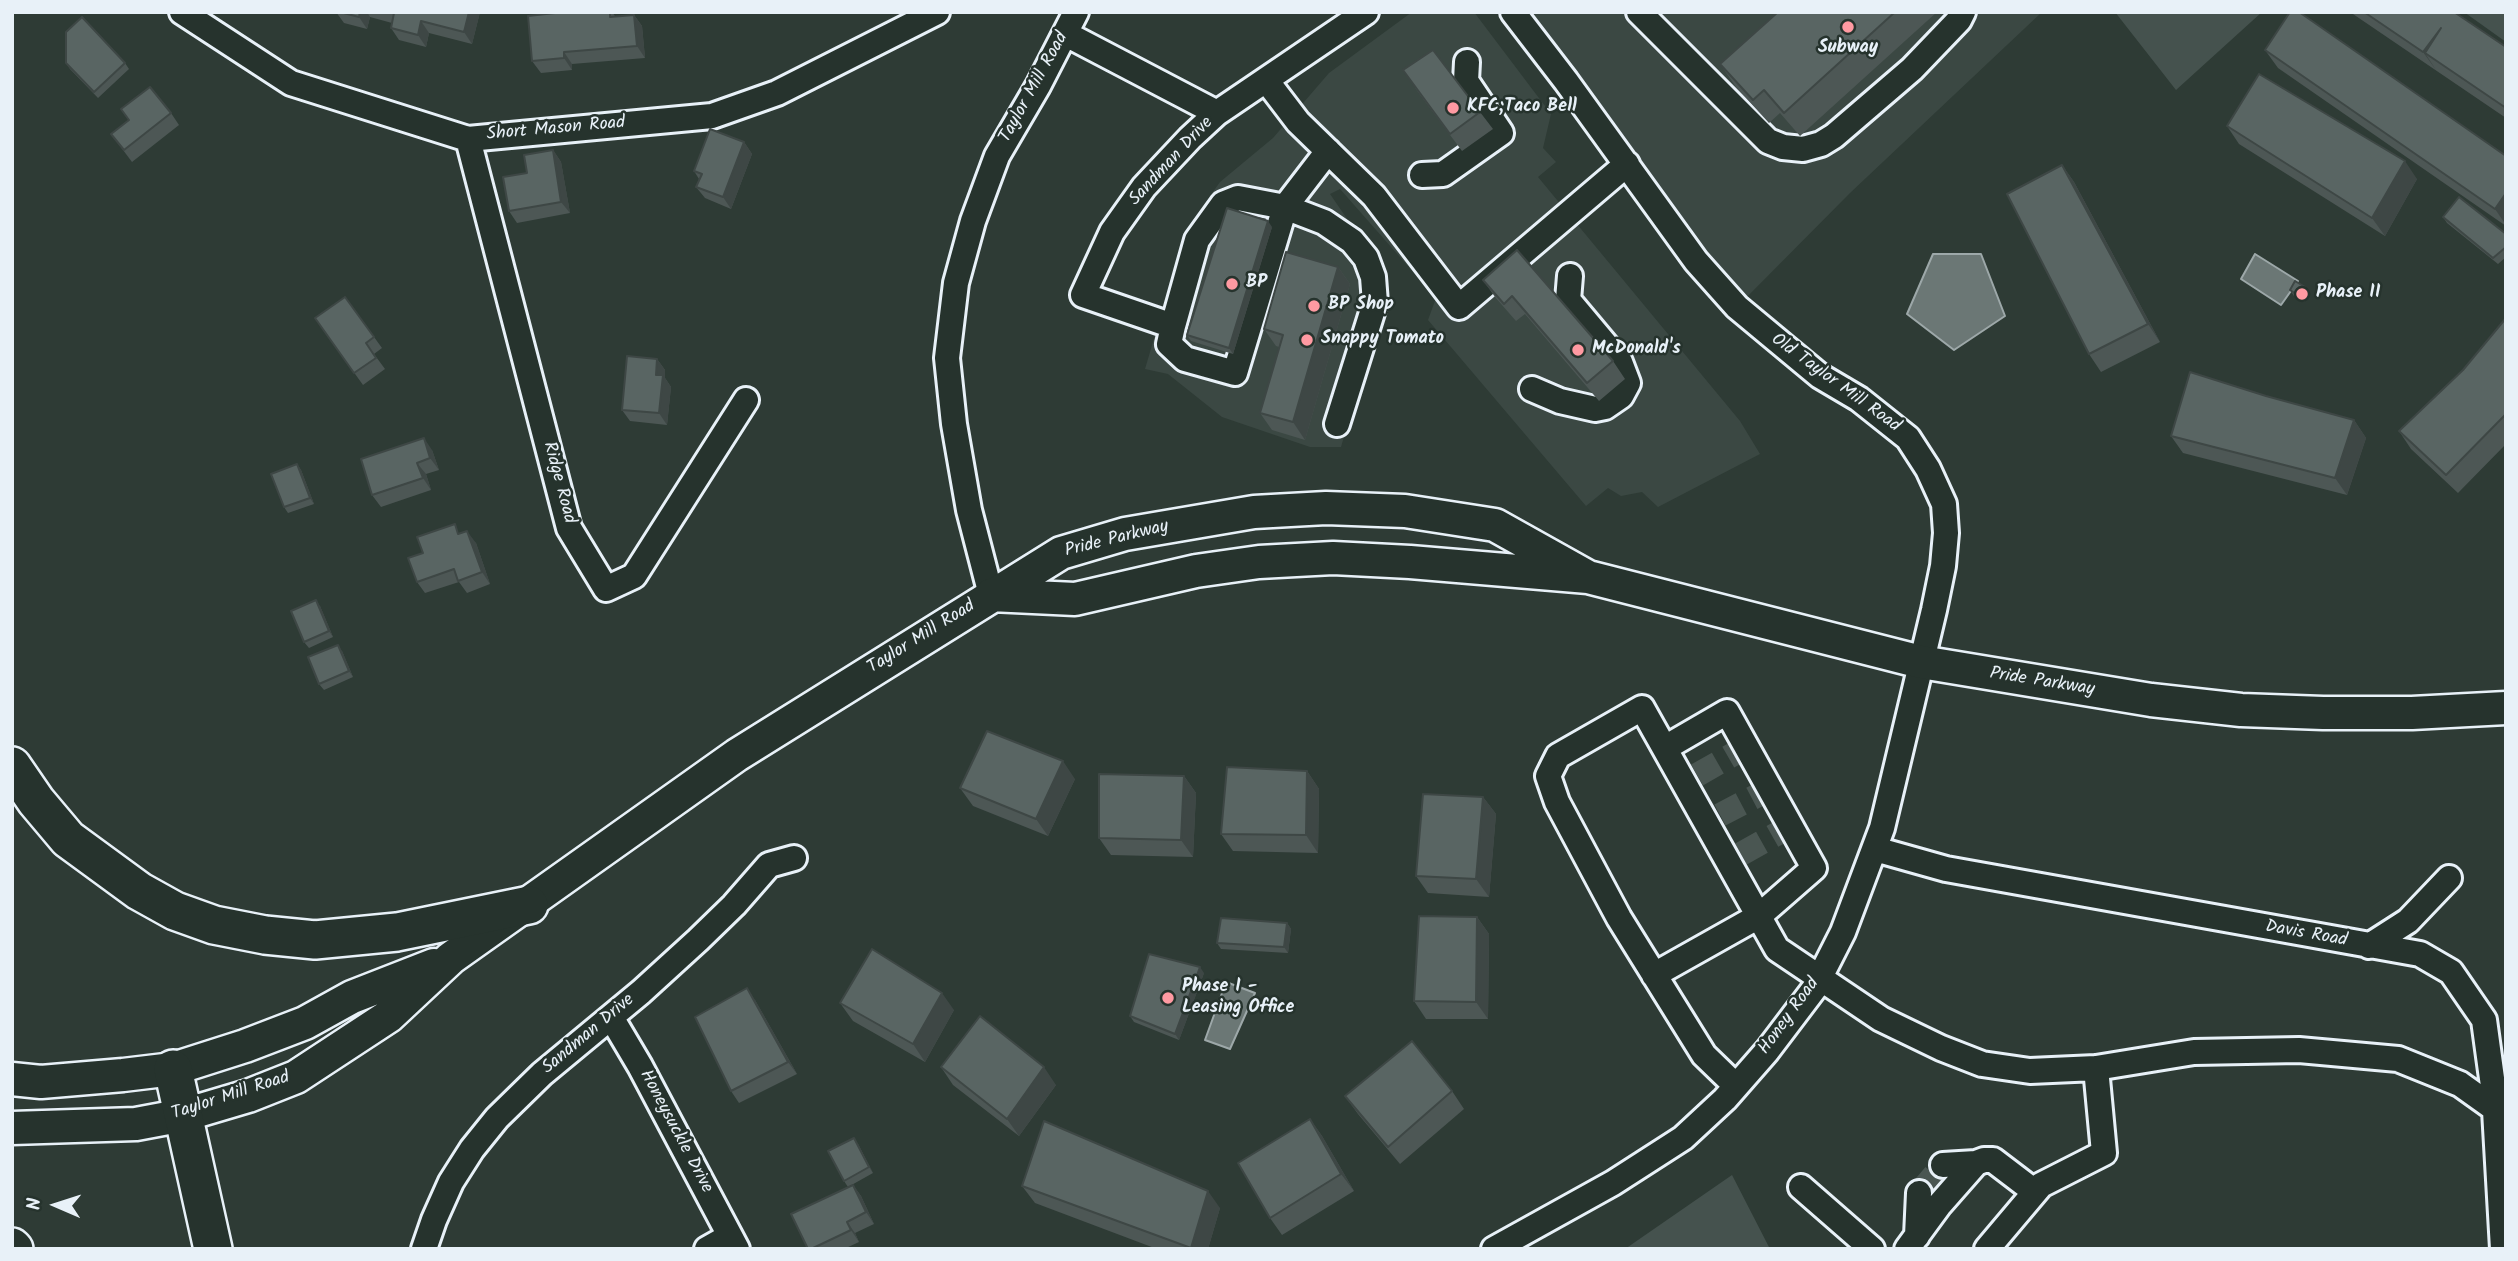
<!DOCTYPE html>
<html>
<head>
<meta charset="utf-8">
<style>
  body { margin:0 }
  #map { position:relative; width:2518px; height:1261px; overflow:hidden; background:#2e3b35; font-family:Kalam,sans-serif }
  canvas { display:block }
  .frame { position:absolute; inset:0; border:14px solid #e8f1f8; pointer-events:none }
  .north { position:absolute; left:21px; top:1170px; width:70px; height:70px; -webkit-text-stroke:5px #26332d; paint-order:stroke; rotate:273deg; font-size:19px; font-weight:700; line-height:28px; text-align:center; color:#e8f1f8 }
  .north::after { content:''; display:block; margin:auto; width:24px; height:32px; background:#e8f1f8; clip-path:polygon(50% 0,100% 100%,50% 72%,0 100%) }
</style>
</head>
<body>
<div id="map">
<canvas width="2518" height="1261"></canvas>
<div class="frame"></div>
<div class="north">N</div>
</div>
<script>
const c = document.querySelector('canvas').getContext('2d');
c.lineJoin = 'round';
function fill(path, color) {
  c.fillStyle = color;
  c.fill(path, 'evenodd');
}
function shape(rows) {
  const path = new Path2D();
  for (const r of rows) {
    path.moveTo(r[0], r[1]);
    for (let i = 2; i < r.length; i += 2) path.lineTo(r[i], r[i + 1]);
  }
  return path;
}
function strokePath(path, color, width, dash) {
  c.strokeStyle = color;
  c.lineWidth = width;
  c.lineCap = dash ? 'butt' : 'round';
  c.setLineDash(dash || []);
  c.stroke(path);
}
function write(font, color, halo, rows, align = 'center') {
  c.font = font + ' Kalam,sans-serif';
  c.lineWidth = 5;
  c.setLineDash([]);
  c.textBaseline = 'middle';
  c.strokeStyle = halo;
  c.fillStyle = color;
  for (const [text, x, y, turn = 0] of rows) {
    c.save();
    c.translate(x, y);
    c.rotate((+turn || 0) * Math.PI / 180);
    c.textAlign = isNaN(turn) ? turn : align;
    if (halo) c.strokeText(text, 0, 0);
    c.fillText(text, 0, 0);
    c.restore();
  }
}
fill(shape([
  [1412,12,1474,12,1551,114,1543,148,1556,162,1538,177,1740,421,1760,454,1658,507,1642,492,1621,496,1608,488,1586,506,1428,320,1436,298,1340,189,1330,194,1383,271,1386,290,1341,447,1310,447,1222,417,1168,374,1145,369,1186,230,1220,182,1273,138,1329,73],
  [1513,12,2042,12,1850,193,1737,307]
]), '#3b4843');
fill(shape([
  [2115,12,2262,12,2176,90],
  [2464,12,2506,12,2506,42],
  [1732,1175,1770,1249,1625,1249]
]), '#45524e');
const water = shape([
  [1933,254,1981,254,2005,316,1954,350,1907,314,1933,254],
  [2255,254,2298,281,2281,305,2241,279,2255,254],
  [1226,982,1255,993,1230,1049,1205,1040,1226,982]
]);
fill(water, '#6b7775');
strokePath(water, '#9da8a9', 2);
strokePath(shape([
  [1697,775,1739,751],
  [1720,815,1760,794],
  [1741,854,1782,831],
  [1919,1193,1943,1165]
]), '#4a5652', 24, [24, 12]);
const minor = shape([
  [182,12,291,83,468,139,712,116,777,93,937,12],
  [1639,12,1768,141,1783,147,1803,149,1821,144,1834,136,1912,69,1959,20,1963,12],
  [1066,34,1217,113],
  [1266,80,1298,122,1374,196,1459,307,1627,164],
  [468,139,569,528,606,589,634,576,746,400],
  [1328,151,1285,207,1238,198,1223,204,1197,240,1173,326,1083,295,1112,232,1144,187,1190,138,1217,113,1366,12],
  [1422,175,1443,174,1501,133,1466,81,1467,62],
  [1173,326,1169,344,1185,359,1235,373,1285,207,1324,222,1352,241,1366,258,1373,277,1375,303,1337,424],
  [1532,389,1560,401,1595,409,1605,407,1621,396,1628,383,1620,362,1568,300,1570,276],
  [991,595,969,510,954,424,947,358,956,283,973,221,997,156,1038,86,1076,12],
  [1875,849,1946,869,2420,954,2451,972,2484,1020,2494,1093,2503,1249],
  [2369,946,2408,921,2449,878],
  [1654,975,1759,916,1814,868,1727,712,1665,748],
  [611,1017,640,1066,737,1249],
  [1736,1086,1704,1055,1619,918,1557,802,1548,776,1558,756,1642,708,1777,949,1881,1019,1941,1048,1982,1064,2030,1071,2096,1068,2194,1052,2299,1050,2398,1059,2460,1084,2495,1109],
  [1943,1165,1976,1163],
  [1801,1187,1872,1249],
  [1917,1236,1919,1193],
  [424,1249,434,1220,451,1182,472,1149,497,1118,542,1074,641,992,698,940,734,905,769,865,794,858],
  [707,1249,730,1236],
  [1494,1249,1613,1183,1683,1138,1725,1099,1767,1051,1814,989,1843,932,1882,828,1934,610,1943,566,1946,533,1944,504,1928,469,1908,438,1859,399,1820,376,1737,307,1696,261,1566,81,1513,12],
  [1907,1249,1940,1204,1976,1163,1984,1160,1993,1160,2035,1192],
  [1987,1249,2041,1185,2104,1153,2096,1068]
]);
const major = shape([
  [991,595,1075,599,1196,571,1259,562,1333,558,1410,562,1588,577,1921,662,2151,700,2241,710,2323,713,2412,713,2506,708],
  [12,1079,41,1082,123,1075,173,1069,245,1046,305,1023,352,997,434,965],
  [12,1128,136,1124,184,1115,248,1096,296,1077,389,1016,451,958,737,755,1061,553,1125,534,1254,512,1326,508,1405,511,1495,525,1588,577]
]);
const highway = shape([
  [12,766,36,801,68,839,139,891,175,911,214,925,265,935,315,940,397,932,529,905],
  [173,1069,213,1249],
  [12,1247,14,1249]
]);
strokePath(minor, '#e8f1f8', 30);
strokePath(major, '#e8f1f8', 37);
strokePath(highway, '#e8f1f8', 42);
strokePath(minor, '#26332d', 24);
strokePath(major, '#26332d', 32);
strokePath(highway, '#26332d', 37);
fill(shape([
  [336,12,480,12,472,44,429,33,426,47,399,40,391,28,392,23,370,17,367,29,344,23],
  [564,12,612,12,615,16,634,15,642,26,645,58,572,64,572,70,541,73,532,61],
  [1778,12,1937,12,1800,136,1780,113,1769,123,1736,87,1720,64],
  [2350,12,2454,12,2506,47,2506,118],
  [2265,50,2506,156,2506,226,2278,68],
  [66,63,125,63,129,69,98,98,70,69],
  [1415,88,1480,112,1493,129,1462,151],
  [121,109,171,113,179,125,132,162,111,134,129,120],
  [2227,126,2417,179,2385,236,2239,144],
  [744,142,752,154,731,209,705,198,696,187,699,179,694,171],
  [553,150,561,162,570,213,517,223,509,211,527,173],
  [2062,165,2074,182,2160,342,2101,372,2089,354],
  [2443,217,2506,234,2506,257,2498,264,2447,223],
  [1272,227,1233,354,1191,341,1187,335],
  [1517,250,1613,361,1625,379,1599,401,1525,314,1516,321,1495,297,1483,280],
  [1338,267,1350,284,1305,440,1272,430,1260,413,1279,347,1276,346,1264,329],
  [2305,287,2310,293,2304,302,2294,296,2290,290],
  [345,297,382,348,374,354,385,369,363,385,315,318],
  [2506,318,2506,444,2458,493,2411,449,2399,431,2463,370],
  [657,359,665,370,665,378,671,387,667,425,630,421,622,410],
  [2266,396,2354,420,2366,438,2347,495,2183,453,2171,436],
  [432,450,439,470,426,474,431,490,381,507,372,495],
  [297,464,301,470,314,504,288,513,284,507],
  [461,533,476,543,490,584,467,593,459,582,425,593,417,582,423,553],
  [320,606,333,637,309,648,304,642],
  [342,651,353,677,324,690,319,684],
  [1307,771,1319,789,1318,853,1233,851,1221,834],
  [1184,776,1196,793,1193,857,1111,855,1099,838],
  [1075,779,1048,836,973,806,960,788],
  [1483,797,1496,814,1489,897,1428,893,1416,876],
  [1477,917,1489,934,1488,1019,1426,1019,1414,1001],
  [1287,923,1291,929,1288,953,1221,949,1217,943],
  [1204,973,1179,1040,1134,1022,1130,1016],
  [755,1000,797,1074,739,1103,731,1091],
  [840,1003,954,1010,925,1062,853,1021],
  [941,1067,1056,1085,1019,1136,953,1085],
  [1452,1091,1464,1109,1400,1164,1358,1114,1345,1096],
  [1310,1119,1322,1136,1354,1191,1282,1235,1270,1218],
  [858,1144,873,1173,848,1187,844,1181],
  [853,1185,861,1196,874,1224,855,1233,859,1242,844,1249,808,1249],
  [1022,1186,1220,1208,1208,1249,1157,1249,1035,1203]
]), '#4d5755');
fill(shape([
  [360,12,367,12,370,17,367,29,359,17],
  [469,12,480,12,472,44,464,32],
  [634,15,642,26,645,58,637,46],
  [421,21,429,33,426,47,418,35],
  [2441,28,2425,53,2436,70,2423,52],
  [564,52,572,64,572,70,564,58],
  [744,142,752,154,731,209,723,197],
  [553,150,561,162,570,213,561,202],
  [2405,161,2417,179,2385,236,2372,218],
  [2062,165,2074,182,2160,342,2148,324],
  [2506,193,2506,225,2495,209],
  [1268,221,1272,227,1233,354,1229,348],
  [1338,267,1350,284,1305,440,1293,422],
  [2305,287,2310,293,2304,302,2299,296],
  [657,359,665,370,665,378,671,387,667,425,659,413,656,375],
  [2354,420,2366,438,2347,495,2335,478],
  [424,438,432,450,439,470,430,458],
  [417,463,426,474,431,490,423,478],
  [297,464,301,470,314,504,310,498],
  [467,531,476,543,490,584,482,572],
  [316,600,320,606,333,637,329,631],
  [338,645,342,651,353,677,349,671],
  [1063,761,1075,779,1048,836,1036,819],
  [1307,771,1319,789,1318,853,1306,835],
  [1184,776,1196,793,1193,857,1181,840],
  [1483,797,1496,814,1489,897,1476,879],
  [1477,917,1489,934,1488,1019,1476,1002],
  [1287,923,1291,929,1288,953,1284,947],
  [1200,967,1204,973,1179,1040,1175,1034],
  [747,988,755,1000,797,1074,788,1062],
  [942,993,954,1010,925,1062,913,1044],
  [1044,1067,1056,1085,1019,1136,1007,1119],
  [1310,1119,1322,1136,1354,1191,1341,1174],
  [854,1138,858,1144,873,1173,869,1167],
  [853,1185,861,1196,874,1224,866,1212],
  [1208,1191,1220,1208,1208,1249,1191,1249],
  [847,1222,855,1233,859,1242,851,1230]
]), '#3e4745');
const building = shape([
  [340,12,360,12,359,17,340,12],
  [390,12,469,12,464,32,421,21,418,35,391,28,394,13,390,12],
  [564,12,610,12,610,17,634,15,637,46,564,52,564,58,532,61,528,16,564,12],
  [1778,12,1895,12,1784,113,1764,90,1753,100,1720,64,1778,12],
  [2290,12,2299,12,2506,156,2506,193,2495,209,2265,50,2290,12],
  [2364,12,2454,12,2506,47,2506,108,2425,53,2441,28,2423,52,2364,12],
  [82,17,125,63,94,92,66,63,66,32,82,17],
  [1433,50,1480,112,1450,134,1403,70,1433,50],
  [2259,74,2405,161,2372,218,2227,126,2259,74],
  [150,87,171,113,124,150,111,134,129,120,121,109,150,87],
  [710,129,744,142,723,197,696,187,702,174,694,171,710,129],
  [553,150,561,202,509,211,503,177,527,173,524,155,553,150],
  [2062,165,2148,324,2089,354,2007,194,2062,165],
  [2459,197,2506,234,2506,247,2493,258,2443,217,2459,197],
  [1227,208,1268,221,1229,348,1187,335,1227,208],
  [1517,250,1613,361,1587,383,1512,296,1504,304,1483,280,1517,250],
  [1286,252,1338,267,1293,422,1260,413,1283,335,1264,329,1286,252],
  [2295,281,2305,287,2299,296,2290,290,2295,281],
  [345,297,374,337,366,343,376,358,354,373,315,318,345,297],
  [2506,318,2506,414,2446,475,2399,431,2463,370,2506,318],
  [627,356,657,359,656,375,663,375,659,413,622,410,627,356],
  [2190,372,2266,396,2354,420,2335,478,2171,436,2190,372],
  [424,438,430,458,417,463,423,478,372,495,361,459,424,438],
  [297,464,310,498,284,507,271,474,297,464],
  [455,524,458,534,467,531,482,572,458,581,454,569,417,582,408,558,423,553,417,537,455,524],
  [316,600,329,631,304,642,291,611,316,600],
  [338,645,349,671,319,684,308,657,338,645],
  [987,731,1063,761,1036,819,960,788,987,731],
  [1227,767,1307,771,1306,835,1221,834,1227,767],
  [1099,774,1184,776,1181,840,1099,838,1099,774],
  [1423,794,1483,797,1476,879,1416,876,1423,794],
  [1419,916,1477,917,1476,1002,1414,1001,1419,916],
  [1221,918,1287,923,1284,947,1217,943,1221,918],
  [872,949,942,993,913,1044,840,1003,872,949],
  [1149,954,1200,967,1175,1034,1130,1016,1149,954],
  [747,988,788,1062,731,1091,695,1017,747,988],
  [980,1016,1044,1067,1007,1119,941,1067,980,1016],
  [1412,1041,1452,1091,1388,1147,1345,1096,1412,1041],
  [1310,1119,1341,1174,1270,1218,1238,1163,1310,1119],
  [1044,1121,1208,1191,1191,1248,1022,1186,1044,1121],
  [854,1138,869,1167,844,1181,828,1151,854,1138],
  [853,1185,866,1212,847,1222,851,1230,811,1249,808,1249,791,1214,853,1185]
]);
fill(building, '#596563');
strokePath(building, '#3e4745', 2);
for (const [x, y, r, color] of [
  [1848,27,7,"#ff9aa2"],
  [1453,108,7,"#ff9aa2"],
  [1232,284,7,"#ff9aa2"],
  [2302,294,7,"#ff9aa2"],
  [1314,306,7,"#ff9aa2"],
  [1307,340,7,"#ff9aa2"],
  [1578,350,7,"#ff9aa2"],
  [1168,998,7,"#ff9aa2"]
]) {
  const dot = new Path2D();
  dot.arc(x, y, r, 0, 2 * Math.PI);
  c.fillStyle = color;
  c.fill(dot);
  strokePath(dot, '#26332d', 2.5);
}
write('bold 18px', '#e8f1f8', '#26332d', [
  ["Subway",1848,49,"center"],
  ["KFC;Taco Bell",1467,108],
  ["BP",1246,284],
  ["Phase II",2316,294],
  ["BP Shop",1328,306],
  ["Snappy Tomato",1321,340],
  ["McDonald's",1592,350],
  ["Phase I -",1182,988],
  ["Leasing Office",1182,1009]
], 'left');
write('18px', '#e8f1f8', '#26332d', [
  ["Taylor Mill Road",1035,88,-61],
  ["Short Mason Road",556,130,-5],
  ["Sandman Drive",1172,162,-47],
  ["Old Taylor Mill Road",1835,384,36],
  ["Ridge Road",558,483,75],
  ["Pride Parkway",1117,540,-14],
  ["Taylor Mill Road",922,638,-32],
  ["Pride Parkway",2042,683,9],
  ["Davis Road",2306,935,10],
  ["Honey Road",1790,1017,-54],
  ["Sandman Drive",589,1035,-40],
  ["Taylor Mill Road",231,1097,-18],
  ["Honeysuckle Drive",675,1132,62]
]);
</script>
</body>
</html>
